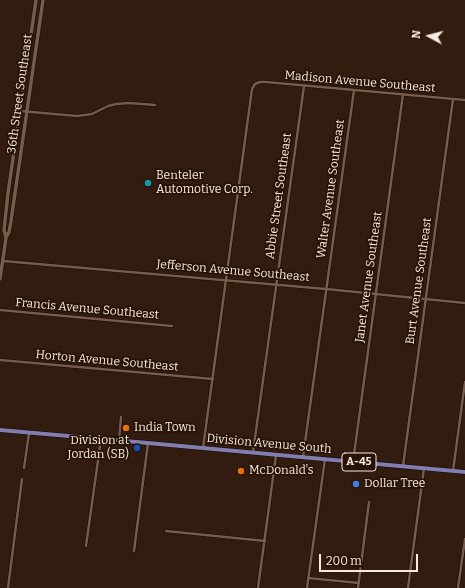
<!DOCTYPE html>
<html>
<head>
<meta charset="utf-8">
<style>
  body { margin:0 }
  #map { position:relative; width:465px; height:588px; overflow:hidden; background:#311c0f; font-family:Bitter,serif }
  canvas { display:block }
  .north { position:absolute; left:409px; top:16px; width:40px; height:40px; -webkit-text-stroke:3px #271206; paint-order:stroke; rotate:277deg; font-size:11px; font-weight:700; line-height:16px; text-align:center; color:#f8e9e1 }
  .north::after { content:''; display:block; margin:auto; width:14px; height:18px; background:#f8e9e1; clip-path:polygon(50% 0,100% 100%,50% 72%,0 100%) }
  .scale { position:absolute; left:319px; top:554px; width:99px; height:18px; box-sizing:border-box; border:2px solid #f8e9e1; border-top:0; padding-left:5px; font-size:12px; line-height:14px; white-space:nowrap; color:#f8e9e1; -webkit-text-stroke:3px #271206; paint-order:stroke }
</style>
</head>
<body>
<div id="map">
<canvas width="465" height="588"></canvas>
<div class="north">N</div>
<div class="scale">200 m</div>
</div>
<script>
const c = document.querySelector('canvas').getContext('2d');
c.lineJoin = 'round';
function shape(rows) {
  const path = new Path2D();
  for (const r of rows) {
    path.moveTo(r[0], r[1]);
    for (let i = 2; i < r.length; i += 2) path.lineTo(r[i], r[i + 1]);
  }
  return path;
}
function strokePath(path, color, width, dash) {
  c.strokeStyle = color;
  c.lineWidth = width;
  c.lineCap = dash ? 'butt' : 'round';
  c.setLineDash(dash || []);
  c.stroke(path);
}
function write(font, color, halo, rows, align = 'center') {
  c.font = font + ' Bitter,serif';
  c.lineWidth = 3.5;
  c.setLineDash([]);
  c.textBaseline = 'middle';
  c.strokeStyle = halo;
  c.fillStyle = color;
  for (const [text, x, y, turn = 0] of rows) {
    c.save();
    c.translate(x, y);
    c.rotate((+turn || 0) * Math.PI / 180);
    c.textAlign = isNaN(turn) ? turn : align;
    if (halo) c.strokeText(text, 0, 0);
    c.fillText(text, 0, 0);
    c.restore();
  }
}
const minor = shape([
  [20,111,77,116,92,114,108,106,116,104,129,103,155,105],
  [3,261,326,289,465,303],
  [0,310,172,326],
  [0,360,213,379],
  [119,440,121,417],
  [203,448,252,89,255,84,260,82,266,82,465,100],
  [253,452,304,86],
  [303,457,354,90],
  [353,462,403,94],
  [403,466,453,99],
  [24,468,29,433],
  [453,471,465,382],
  [166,531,265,541],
  [86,546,101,439],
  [134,551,148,443],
  [308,578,359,583],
  [8,588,22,479],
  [258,588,276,455],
  [307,588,325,459],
  [358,588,369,502],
  [408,588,424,468],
  [458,588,465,539]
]);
const tertiary = shape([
  [6,237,9,232,11,221,43,0],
  [0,279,6,238,4,230,8,193,36,0]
]);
const primary = shape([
  [0,430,148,443,465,472]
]);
strokePath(minor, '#180600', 3.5);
strokePath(tertiary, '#180600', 4.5);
strokePath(primary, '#180600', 5);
strokePath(minor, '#755c4d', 2.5);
strokePath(tertiary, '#755c4d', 3.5);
strokePath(primary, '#817eaf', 4);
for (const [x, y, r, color] of [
  [148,183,4,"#0f9aa8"],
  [126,428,4,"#e8710a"],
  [137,448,4,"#1a4fb4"],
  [241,471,4,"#e8710a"],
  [356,484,4,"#3f7fe0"]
]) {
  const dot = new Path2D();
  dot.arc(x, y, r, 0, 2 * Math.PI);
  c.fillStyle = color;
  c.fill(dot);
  strokePath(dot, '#271206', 1.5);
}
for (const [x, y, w] of [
  [359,462,34]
]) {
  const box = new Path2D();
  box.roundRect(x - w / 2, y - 9, w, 18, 3);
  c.fillStyle = '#271206';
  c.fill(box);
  strokePath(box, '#f8e9e1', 1);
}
write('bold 11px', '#f8e9e1', null, [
  ["A-45",359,462]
]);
write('12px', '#f8e9e1', '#271206', [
  ["Madison Avenue Southeast",360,82,5],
  ["36th Street Southeast",20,94,-82],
  ["Walter Avenue Southeast",331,189,-82],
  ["Abbie Street Southeast",279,196,-82],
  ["Jefferson Avenue Southeast",233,271,5],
  ["Janet Avenue Southeast",369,277,-82],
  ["Burt Avenue Southeast",419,281,-82],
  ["Francis Avenue Southeast",87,309,5],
  ["Horton Avenue Southeast",107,361,5],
  ["Division Avenue South",269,444,5]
]);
write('12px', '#f8e9e1', '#271206', [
  ["Benteler",156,176],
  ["Automotive Corp.",156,190],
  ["India Town",134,428],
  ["Division at",129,441,"right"],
  ["Jordan (SB)",129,455,"right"],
  ["McDonald's",249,471],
  ["Dollar Tree",364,484]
], 'left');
</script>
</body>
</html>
